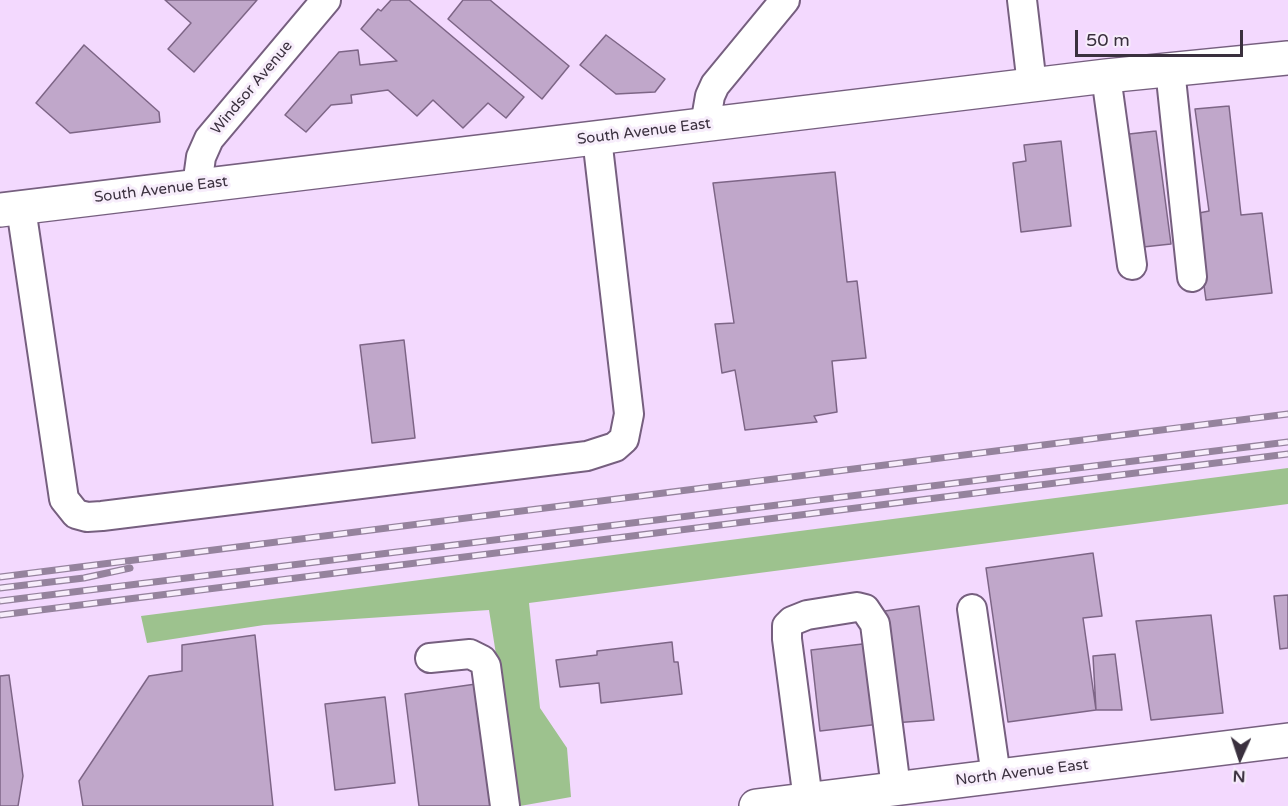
<!DOCTYPE html>
<html>
<head>
<meta charset="utf-8">
<style>
  body { margin:0 }
  #map { position:relative; width:1288px; height:806px; overflow:hidden; background:#f3d9fe; font-family:"Varela Round",sans-serif }
  canvas { display:block }
  .north { position:absolute; left:1210px; top:728px; width:60px; height:60px; -webkit-text-stroke:4px #f7edfb; paint-order:stroke; rotate:183deg; font-size:16px; font-weight:700; line-height:24px; text-align:center; color:#3a303e }
  .north::after { content:''; display:block; margin:auto; width:21px; height:27px; background:#3a303e; clip-path:polygon(50% 0,100% 100%,50% 72%,0 100%) }
  .scale { position:absolute; left:1075px; top:30px; width:168px; height:27px; box-sizing:border-box; border:3px solid #3a303e; border-top:0; padding-left:8px; font-size:18px; line-height:21px; white-space:nowrap; color:#3a303e; -webkit-text-stroke:4px #f7edfb; paint-order:stroke }
</style>
</head>
<body>
<div id="map">
<canvas width="1288" height="806"></canvas>
<div class="north">N</div>
<div class="scale">50 m</div>
</div>
<script>
const c = document.querySelector('canvas').getContext('2d');
c.lineJoin = 'round';
function fill(path, color) {
  c.fillStyle = color;
  c.fill(path, 'evenodd');
}
function shape(rows) {
  const path = new Path2D();
  for (const r of rows) {
    path.moveTo(r[0], r[1]);
    for (let i = 2; i < r.length; i += 2) path.lineTo(r[i], r[i + 1]);
  }
  return path;
}
function strokePath(path, color, width, dash) {
  c.strokeStyle = color;
  c.lineWidth = width;
  c.lineCap = dash ? 'butt' : 'round';
  c.setLineDash(dash || []);
  c.stroke(path);
}
function write(font, color, halo, rows, align = 'center') {
  c.font = font + ' "Varela Round",sans-serif';
  c.lineWidth = 6;
  c.setLineDash([]);
  c.textBaseline = 'middle';
  c.strokeStyle = halo;
  c.fillStyle = color;
  for (const [text, x, y, turn = 0] of rows) {
    c.save();
    c.translate(x, y);
    c.rotate((+turn || 0) * Math.PI / 180);
    c.textAlign = isNaN(turn) ? turn : align;
    if (halo) c.strokeText(text, 0, 0);
    c.fillText(text, 0, 0);
    c.restore();
  }
}
fill(shape([
  [1288,468,1288,504,529,603,540,708,567,748,571,797,520,806,489,610,264,625,147,643,141,616]
]), '#9dc28e');
const building = shape([
  [165,0,257,0,194,72,168,49,191,23,165,0],
  [391,0,409,0,524,97,506,118,488,103,463,128,433,100,417,116,388,90,351,95,352,103,331,105,306,132,285,115,339,52,358,50,360,65,397,61,361,29,378,9,381,11,391,0],
  [463,0,490,0,569,66,542,99,448,19,463,0],
  [606,35,665,79,655,92,616,94,580,65,606,35],
  [84,45,159,112,160,122,70,133,36,103,84,45],
  [1229,106,1241,215,1262,213,1272,293,1206,300,1194,214,1209,211,1195,109,1229,106],
  [1156,131,1171,244,1143,247,1129,134,1156,131],
  [1061,141,1071,226,1021,232,1013,163,1026,161,1024,145,1061,141],
  [835,172,847,282,857,281,866,358,832,361,837,412,814,416,817,422,745,430,735,370,722,373,715,324,734,323,713,183,835,172],
  [404,340,415,438,372,443,360,345,404,340],
  [1093,553,1102,616,1083,618,1096,710,1008,722,986,568,1093,553],
  [1288,595,1288,648,1280,649,1274,596,1288,595],
  [919,606,934,720,893,723,878,612,919,606],
  [1211,615,1223,713,1151,720,1136,621,1211,615],
  [255,635,273,806,83,806,79,781,149,676,182,671,182,645,255,635],
  [672,642,674,662,678,662,682,694,601,703,599,683,560,687,556,660,597,655,597,651,672,642],
  [871,643,880,724,820,731,811,650,871,643],
  [1115,654,1122,710,1096,710,1093,656,1115,654],
  [9,675,23,776,18,806,0,806,0,676,9,675],
  [476,684,491,806,419,806,405,694,476,684],
  [385,697,395,783,335,790,325,704,385,697]
]);
fill(building, '#c0a7ca');
strokePath(building, '#7d6586', 1.5);
const minor = shape([
  [1022,0,1032,85],
  [1170,69,1192,277],
  [1106,76,1132,265],
  [705,125,710,96,715,85,785,0],
  [197,186,201,157,209,139,326,0],
  [21,208,64,499,76,514,87,517,102,516,587,456,615,447,624,439,629,414,597,138],
  [972,609,996,776],
  [430,658,470,654,482,660,486,666,505,806],
  [808,800,787,639,787,626,792,621,807,615,857,607,865,609,875,624,896,788]
]);
const major = shape([
  [0,210,1106,76,1288,58],
  [756,806,1288,740]
]);
strokePath(minor, '#765f7f', 32);
strokePath(major, '#765f7f', 36);
strokePath(minor, '#fff', 28);
strokePath(major, '#fff', 33);
const rail = shape([
  [0,577,1288,414],
  [0,588,84,578,130,568],
  [0,601,1288,442],
  [0,615,1288,454]
]);
strokePath(rail, '#95839d', 7);
strokePath(rail, '#f7edfb', 4.5, [14]);
write('15px', '#3a303e', '#f7edfb', [
  ["Windsor Avenue",252,88,-50],
  ["South Avenue East",644,132,-7],
  ["South Avenue East",161,190,-7],
  ["North Avenue East",1022,773,-7]
]);
</script>
</body>
</html>
